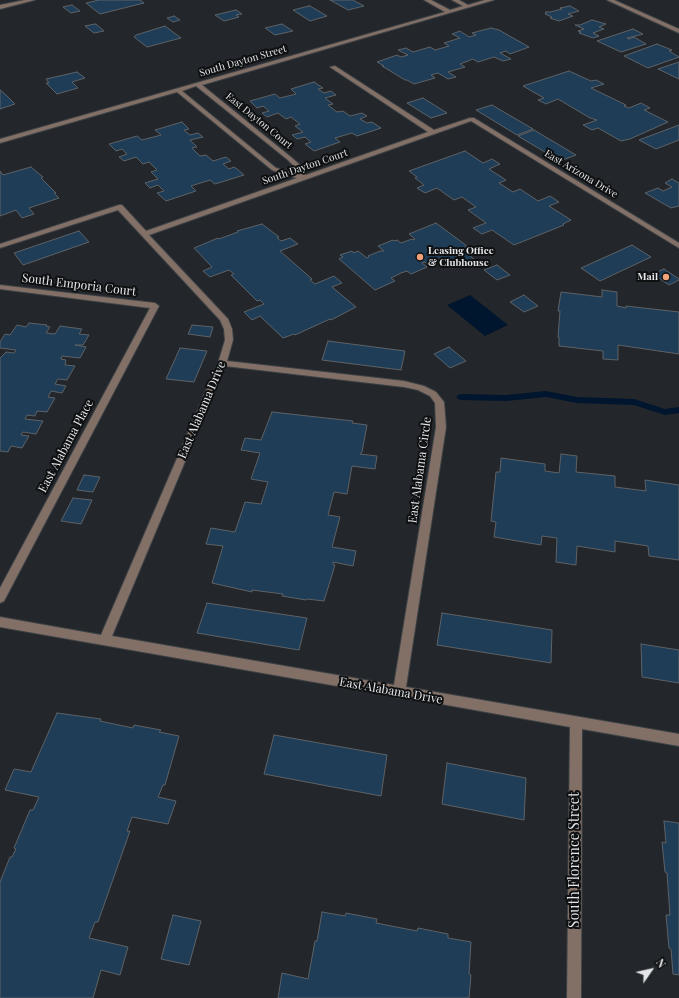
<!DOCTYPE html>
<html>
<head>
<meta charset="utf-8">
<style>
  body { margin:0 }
  #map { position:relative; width:679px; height:998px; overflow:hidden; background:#23272b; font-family:"Playfair Display",serif }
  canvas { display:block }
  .north { position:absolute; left:631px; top:950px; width:40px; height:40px; -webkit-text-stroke:3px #0e1011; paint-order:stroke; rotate:56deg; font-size:11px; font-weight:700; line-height:16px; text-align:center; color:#e4e6e9 }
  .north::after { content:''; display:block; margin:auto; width:14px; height:18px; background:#e4e6e9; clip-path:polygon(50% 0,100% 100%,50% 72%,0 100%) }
</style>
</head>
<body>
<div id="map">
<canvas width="679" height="998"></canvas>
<div class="north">N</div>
</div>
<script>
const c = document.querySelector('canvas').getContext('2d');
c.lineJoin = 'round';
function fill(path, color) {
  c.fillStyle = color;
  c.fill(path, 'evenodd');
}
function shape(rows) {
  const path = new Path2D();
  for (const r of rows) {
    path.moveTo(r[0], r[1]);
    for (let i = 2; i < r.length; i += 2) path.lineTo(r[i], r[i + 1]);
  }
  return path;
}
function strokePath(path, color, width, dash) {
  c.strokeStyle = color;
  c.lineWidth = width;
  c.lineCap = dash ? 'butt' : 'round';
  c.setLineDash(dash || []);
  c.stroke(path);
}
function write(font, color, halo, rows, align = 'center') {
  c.font = font + ' "Playfair Display",serif';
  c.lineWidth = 4;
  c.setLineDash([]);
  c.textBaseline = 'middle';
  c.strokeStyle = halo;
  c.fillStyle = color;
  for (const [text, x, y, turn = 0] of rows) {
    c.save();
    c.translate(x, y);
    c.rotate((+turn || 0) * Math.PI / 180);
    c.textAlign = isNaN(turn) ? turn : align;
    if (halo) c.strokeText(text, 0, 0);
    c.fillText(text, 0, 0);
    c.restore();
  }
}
fill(shape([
  [470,295,508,325,485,336,447,305]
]), '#00152e');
fill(shape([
  [546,391,577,397,634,399,665,409,679,407,679,413,665,415,634,405,577,403,546,397,506,401,460,400,456,397,460,394,506,395,546,391]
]), '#00152e');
const building = shape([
  [99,0,140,0,144,3,100,14,86,3,99,0],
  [330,0,353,0,364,6,348,10,330,0],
  [72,5,80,11,71,13,63,7,72,5],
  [309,6,310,6,327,16,310,21,293,10,309,6],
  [570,6,579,11,568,14,573,16,559,21,550,18,552,17,545,14,546,13,545,12,550,12,562,9,560,8,570,6],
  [236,10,242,14,236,15,239,17,224,21,215,15,236,10],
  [174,16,180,20,173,22,167,18,174,16],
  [592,20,606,24,599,27,604,29,593,33,599,36,593,38,579,33,581,32,578,31,584,29,575,25,580,25,592,20],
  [95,24,97,25,104,31,94,33,85,26,95,24],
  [282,24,293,31,275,35,265,28,282,24],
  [165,26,181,38,147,47,134,37,136,35,165,26],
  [491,28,499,30,529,47,510,54,506,51,500,53,511,59,503,61,494,57,478,62,473,59,460,64,465,67,448,72,456,77,448,79,438,73,431,75,435,78,414,84,407,80,405,80,382,66,384,66,377,62,397,55,401,57,408,55,398,50,406,48,413,52,430,47,435,50,449,46,444,43,460,38,452,34,460,31,469,37,476,35,472,33,491,28],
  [633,29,643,34,627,38,629,39,634,37,646,44,621,52,597,41,633,29],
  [657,44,672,50,669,51,679,57,648,68,624,56,657,44],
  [679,62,679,79,658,69,679,62],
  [569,71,591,81,596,80,604,84,591,88,626,105,624,106,629,108,641,103,650,108,644,110,668,122,630,139,621,141,598,128,592,130,583,125,597,120,590,118,558,99,546,104,538,100,544,98,523,86,569,71],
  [77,72,85,78,72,82,78,88,57,94,46,83,49,83,46,79,77,72],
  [314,82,323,88,318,89,324,93,331,91,336,95,325,98,333,104,328,105,337,112,343,111,350,116,362,113,367,116,360,119,367,123,372,122,381,128,357,136,352,133,335,138,340,142,314,151,305,144,311,142,305,137,297,139,292,135,303,132,295,126,300,124,291,117,286,119,278,113,267,117,262,113,269,111,263,106,257,108,250,101,275,94,280,98,296,94,291,89,314,82],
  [0,90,5,94,15,104,0,109,0,90],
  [423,98,447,113,431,118,407,103,423,98],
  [492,105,533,129,517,135,476,110,492,105],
  [182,122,189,129,184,130,190,135,198,133,203,137,190,140,197,147,192,148,200,156,206,155,213,161,226,157,231,161,223,164,229,169,234,167,237,169,244,175,215,184,210,180,191,186,196,191,166,201,157,193,164,191,158,185,150,188,145,183,158,179,151,172,157,170,149,162,143,164,136,157,124,161,119,157,127,154,122,149,116,151,109,144,137,136,142,140,161,135,155,130,182,122],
  [679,125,679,140,656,149,639,140,679,125],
  [534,130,576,155,560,161,518,136,534,130],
  [465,151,483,163,492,159,500,164,489,169,506,180,499,183,513,192,520,189,538,201,550,196,559,202,549,206,571,220,563,224,564,225,514,245,492,230,482,234,473,228,486,223,468,210,476,207,462,197,454,200,437,188,425,193,417,188,424,185,415,178,417,177,409,171,465,151],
  [31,167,43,177,41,178,56,193,54,193,59,198,29,208,34,214,22,218,16,210,0,216,0,171,3,175,31,167],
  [672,179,679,183,679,206,671,208,645,193,658,188,663,191,672,187,665,183,672,179],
  [436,223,467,246,461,249,474,259,452,268,439,258,427,264,425,262,422,263,427,267,411,274,407,271,401,273,391,278,395,281,375,290,339,259,343,257,340,255,352,251,354,253,358,251,367,258,369,257,368,256,380,251,384,251,378,246,393,240,394,241,397,240,401,243,412,239,413,240,415,239,409,234,436,223],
  [262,224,279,237,277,238,281,241,290,238,298,244,280,251,312,279,310,280,315,284,334,276,342,283,332,287,356,307,331,320,330,319,295,335,294,334,283,338,260,316,252,320,244,312,264,304,260,300,257,301,231,275,234,274,229,270,210,277,203,271,212,267,194,248,218,238,219,239,238,232,237,231,262,224],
  [79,231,89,242,23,265,14,253,79,231],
  [632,245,651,257,600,281,581,268,632,245],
  [497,265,510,275,497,280,484,270,497,265],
  [664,269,679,279,679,280,669,285,653,274,664,269],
  [602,290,617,292,617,306,626,308,626,306,679,312,679,354,618,345,618,360,603,359,603,351,559,346,559,337,558,337,560,311,558,311,561,292,602,297,602,290],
  [524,295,538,306,524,312,510,302,524,295],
  [29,323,47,325,46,326,50,327,46,333,55,334,60,326,82,329,79,334,89,335,83,345,75,345,86,347,80,358,62,356,61,359,66,360,65,365,75,366,67,380,58,379,55,384,66,386,62,393,51,391,48,397,55,398,47,412,37,411,35,416,27,415,25,419,43,421,36,434,23,432,21,435,29,436,22,448,11,446,8,452,0,451,0,358,6,352,14,353,16,350,0,348,0,342,5,334,10,335,17,325,26,327,29,323],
  [192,325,213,327,210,337,188,334,192,325],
  [328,341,405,351,401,370,322,360,328,341],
  [449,347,466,361,450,368,434,354,449,347],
  [180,348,207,351,194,382,166,379,180,348],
  [272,412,353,421,352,423,367,425,362,452,360,454,377,456,375,469,352,466,347,494,334,492,328,515,340,517,332,547,356,551,353,566,333,562,333,564,335,565,324,601,307,599,306,600,282,596,283,594,252,590,252,592,212,583,223,546,206,544,211,528,235,532,245,502,261,504,268,482,251,479,260,453,241,450,245,438,261,440,272,412],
  [561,454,577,456,576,472,615,476,615,487,646,491,645,480,679,485,679,560,649,556,648,546,615,541,615,552,577,546,576,565,556,562,557,538,542,536,541,545,494,537,496,522,491,521,496,472,500,472,501,458,545,464,545,471,559,473,561,454],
  [84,475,100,477,93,492,77,490,84,475],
  [73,498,92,500,81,524,61,521,73,498],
  [207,603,307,618,299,650,197,633,207,603],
  [442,613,552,630,551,663,437,645,442,613],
  [641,644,679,650,679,683,642,677,641,644],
  [57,713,101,719,100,721,133,728,134,725,161,730,159,732,179,736,165,785,163,785,158,797,176,801,168,824,132,817,127,831,130,831,98,922,95,922,89,938,128,947,120,975,101,970,93,998,0,998,0,882,10,857,12,857,16,849,14,848,30,810,33,810,39,797,5,790,14,769,31,772,57,713],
  [274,735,387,755,381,796,264,774,274,735],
  [447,763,526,778,524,820,442,804,447,763],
  [664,821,679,823,679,975,673,974,671,949,669,948,666,915,670,915,667,873,665,872,662,842,666,843,664,821],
  [322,912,345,916,346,913,377,919,376,923,417,931,418,928,448,934,448,938,471,942,469,974,471,975,469,998,278,998,282,973,308,979,315,941,317,941,322,912],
  [173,915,201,921,189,965,161,959,173,915]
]);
fill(building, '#203d58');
strokePath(building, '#5d6266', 1);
const minor = shape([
  [25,0,35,0,0,9,0,5,25,0],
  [424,0,431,0,450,10,463,6,452,0,459,0,468,5,485,0,494,0,202,85,292,158,300,165,306,175,428,132,330,67,335,66,434,130,470,118,474,118,679,243,679,248,471,121,149,235,228,319,232,329,233,340,227,361,404,381,424,386,436,392,444,402,446,427,406,687,679,734,679,746,582,729,581,998,567,998,570,727,402,697,399,698,394,696,0,627,0,617,101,635,218,363,225,340,224,329,220,320,118,210,0,248,0,244,119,205,122,205,146,231,297,178,285,175,272,170,177,92,0,143,0,139,445,12,424,0],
  [196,86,288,160,295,167,299,174,276,168,182,91,196,86],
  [225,366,404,387,418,390,430,396,435,403,436,427,394,685,112,636,225,366],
  [607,0,614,0,679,29,679,33,607,0],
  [0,285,155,303,159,306,4,601,0,603,0,588,150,308,0,289,0,285]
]);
strokePath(minor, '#3e4246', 2);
fill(minor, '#827067');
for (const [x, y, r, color] of [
  [420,257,4,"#f1a27b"],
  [666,277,4,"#f1a27b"]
]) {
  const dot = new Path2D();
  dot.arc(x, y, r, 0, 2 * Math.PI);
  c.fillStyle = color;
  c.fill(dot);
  strokePath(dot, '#0e1011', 1.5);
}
write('10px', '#e4e6e9', '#0e1011', [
  ["South Dayton Street",243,61,-16],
  ["East Dayton Court",259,121,39],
  ["South Dayton Court",305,167,-19],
  ["East Arizona Drive",581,174,31]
]);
write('bold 10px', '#e4e6e9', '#0e1011', [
  ["Leasing Office",428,251],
  ["& Clubhouse",428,263],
  ["Mail",658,277,"right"]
], 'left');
write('12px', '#e4e6e9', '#0e1011', [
  ["South Emporia Court",79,285,7],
  ["East Alabama Drive",202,410,-67],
  ["East Alabama Place",66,446,-62],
  ["East Alabama Circle",420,470,-82],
  ["East Alabama Drive",391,691,10]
]);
write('14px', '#e4e6e9', '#0e1011', [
  ["South Florence Street",575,860,-90]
]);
</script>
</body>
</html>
